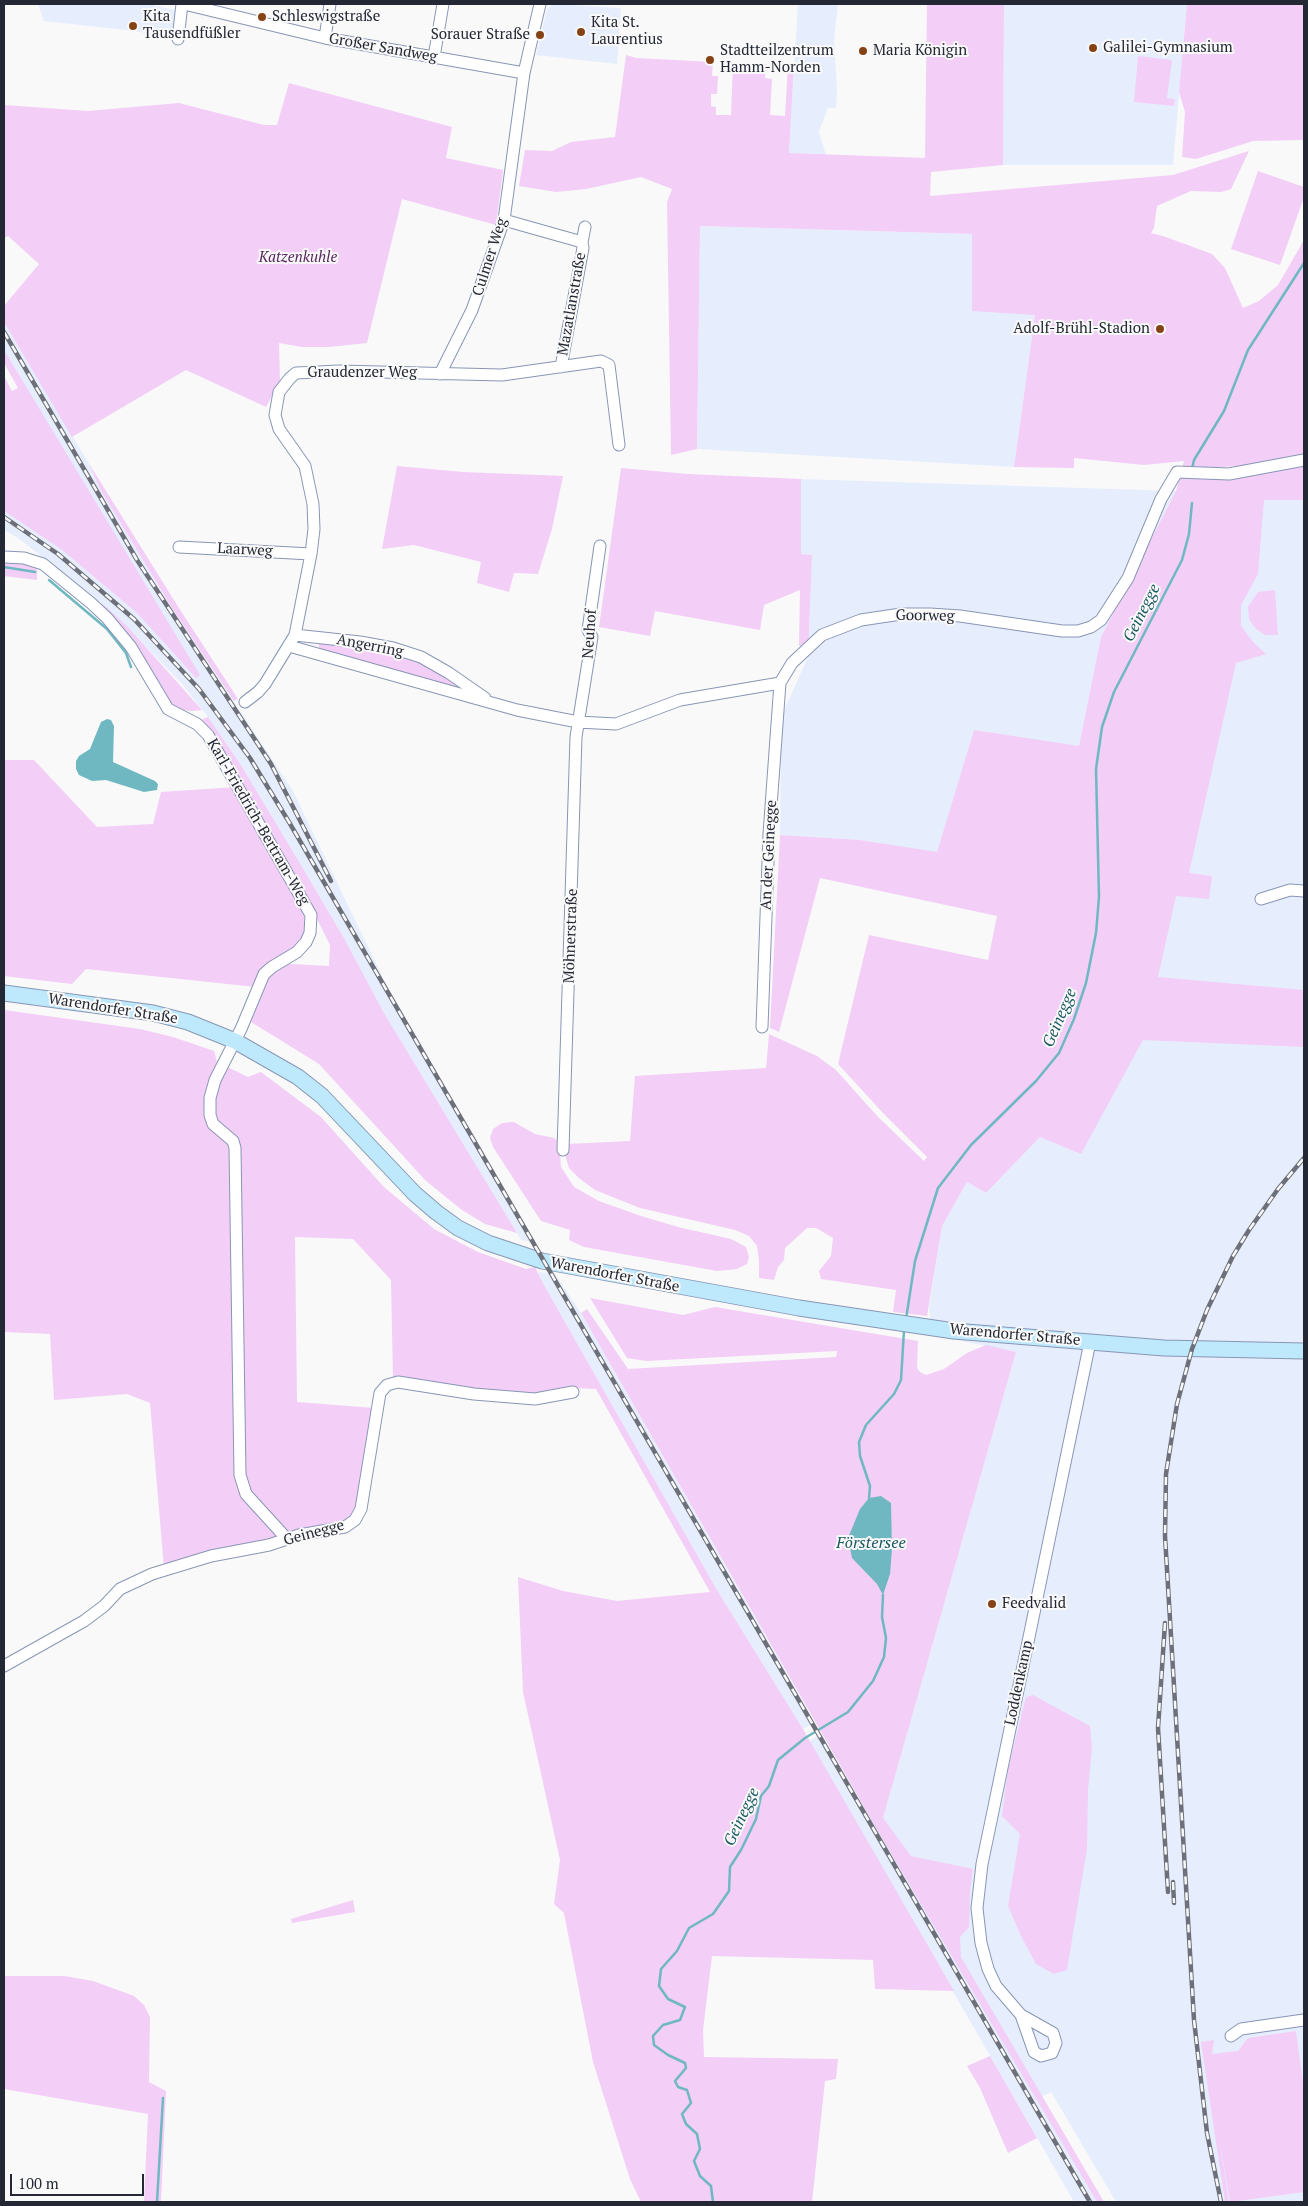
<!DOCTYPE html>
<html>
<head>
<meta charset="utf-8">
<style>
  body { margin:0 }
  #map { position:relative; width:1308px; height:2206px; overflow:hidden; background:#f9f9f9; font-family:"PT Serif",serif }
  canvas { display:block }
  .frame { position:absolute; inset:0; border:5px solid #232834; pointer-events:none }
  .scale { position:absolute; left:10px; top:2174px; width:134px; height:22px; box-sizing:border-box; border:2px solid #232834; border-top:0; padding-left:6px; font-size:15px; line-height:18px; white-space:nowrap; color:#232834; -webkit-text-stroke:4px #f9f9f9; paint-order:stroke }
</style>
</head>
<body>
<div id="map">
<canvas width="1308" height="2206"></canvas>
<div class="frame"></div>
<div class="scale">100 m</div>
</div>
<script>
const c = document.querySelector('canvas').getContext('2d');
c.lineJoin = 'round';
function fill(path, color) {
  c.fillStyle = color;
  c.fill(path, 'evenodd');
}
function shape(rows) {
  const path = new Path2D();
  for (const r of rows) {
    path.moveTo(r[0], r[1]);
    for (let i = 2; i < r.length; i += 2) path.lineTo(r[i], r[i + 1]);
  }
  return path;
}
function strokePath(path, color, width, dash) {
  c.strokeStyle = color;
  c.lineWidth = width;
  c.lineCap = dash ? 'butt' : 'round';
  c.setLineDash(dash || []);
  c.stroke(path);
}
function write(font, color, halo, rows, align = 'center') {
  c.font = font + ' "PT Serif",serif';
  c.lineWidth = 4;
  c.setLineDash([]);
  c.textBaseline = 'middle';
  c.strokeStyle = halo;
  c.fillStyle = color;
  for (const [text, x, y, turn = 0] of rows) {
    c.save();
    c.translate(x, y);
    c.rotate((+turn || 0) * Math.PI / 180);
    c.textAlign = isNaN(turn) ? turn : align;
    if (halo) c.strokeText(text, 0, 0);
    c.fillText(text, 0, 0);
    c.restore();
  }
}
fill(shape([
  [38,4,148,4,179,11,176,39,135,31,44,21],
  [553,4,621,8,617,64,536,55,547,9],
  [798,4,838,4,834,40,837,89,836,108,828,108,819,131,826,155,789,153],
  [1004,4,1187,4,1173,165,1003,165],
  [700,226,972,234,1035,315,1014,467,697,449],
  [4,322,88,462,101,491,128,536,172,608,293,791,384,980,536,1243,521,1240,384,1013,344,938,301,865,241,765,208,717,182,684,126,626,104,605,18,538,4,530,4,511,62,550,137,613,196,677,4,350],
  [801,479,1176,491,1101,637,1079,747,974,730,937,853,860,840,780,835,781,717,808,657,812,555,801,554],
  [1264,500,1304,500,1304,2202,1116,2202,1051,2092,1037,2099,1097,2202,1074,2202,809,1741,821,1734,879,1832,1016,1352,932,1335,929,1308,942,1226,967,1182,986,1193,1040,1137,1130,1063,1143,1040],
  [538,1272,555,1274,581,1313,815,1723,803,1729,717,1590,544,1285]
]), '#e6eefe');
fill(shape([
  [927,4,1004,4,1003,165,931,172,930,196,1173,175,1249,151,1231,189,1221,192,1191,191,1157,206,1154,228,1151,233,1163,236,1212,254,1225,268,1243,308,1259,301,1278,285,1304,240,1304,454,1251,465,1208,468,1205,476,1304,466,1304,500,1264,500,1258,574,1241,605,1241,626,1253,642,1266,654,1236,663,1189,873,1212,876,1209,899,1176,896,1158,977,1304,990,1304,1047,1143,1040,1081,1154,1040,1137,986,1193,967,1182,942,1226,927,1316,893,1312,896,1290,821,1279,819,1271,831,1256,833,1238,816,1228,807,1228,785,1248,784,1260,778,1267,774,1280,759,1278,759,1261,757,1246,749,1236,735,1230,640,1208,595,1190,580,1179,569,1168,565,1155,566,1144,630,1141,635,1076,766,1068,769,1034,817,1056,836,1070,878,1117,924,1161,927,1157,883,1113,838,1064,869,935,988,960,997,916,820,878,779,1032,770,1028,780,835,860,840,937,852,974,730,1079,746,1101,637,1176,491,1184,461,1144,465,1074,458,1074,468,1014,467,1035,315,972,311,972,234,700,226,697,449,671,455,667,202,672,189,641,177,586,189,556,192,519,186,525,150,552,151,571,142,615,137,626,55,636,58,713,62,712,76,718,76,717,94,711,94,711,106,716,107,716,115,731,115,733,63,766,64,765,78,772,79,770,115,785,116,788,65,794,66,789,153,925,158],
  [1187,4,1304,4,1304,140,1253,141,1196,159,1182,157,1185,112,1179,92],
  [1138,56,1172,60,1167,98,1175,99,1174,106,1134,102],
  [289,83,452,127,446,158,503,170,496,225,402,199,367,343,329,347,302,347,279,343,280,381,266,407,186,370,72,437,4,322,4,306,39,264,8,236,4,238,4,105,88,111,179,103,264,125,277,125],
  [1258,171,1304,187,1304,197,1280,265,1231,249],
  [4,350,200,675,196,678,137,613,62,550,4,511,4,376,12,391,18,388,4,363],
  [88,462,177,605,238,699,234,701,172,608,101,491],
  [397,466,463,472,563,476,552,529,538,574,514,573,509,592,477,583,481,562,414,545,382,549],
  [621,468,688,474,801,479,801,554,812,555,808,657,799,645,800,590,764,605,760,630,655,611,650,636,599,627],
  [8,560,32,565,37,569,37,580,4,576,4,561],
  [1275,590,1278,635,1265,635,1255,628,1249,619,1248,607,1258,592],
  [95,601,104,605,127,626,202,710,192,711,179,710,167,703],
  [319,643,393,652,432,667,465,690,319,649],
  [208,717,241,765,301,865,344,938,384,1013,517,1233,485,1224,462,1210,426,1181,319,1064,251,1022,265,988,86,969,72,984,4,976,4,760,34,760,97,827,153,824,161,792,236,787,303,907,306,932,292,952,272,963,329,966,330,945,305,895,201,720],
  [4,1010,140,1029,173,1037,214,1051,217,1062,248,1077,261,1072,321,1117,384,1187,434,1229,478,1252,526,1269,535,1267,544,1285,717,1590,803,1729,954,1991,875,1989,873,1960,712,1956,703,2030,704,2057,838,2059,836,2079,825,2081,812,2202,641,2202,630,2179,593,2062,564,1913,554,1904,560,1860,523,1692,518,1577,563,1591,617,1601,710,1592,596,1389,575,1388,534,1396,393,1379,391,1280,353,1239,295,1237,297,1402,374,1408,358,1510,348,1522,164,1568,150,1403,127,1394,54,1400,50,1334,4,1332],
  [514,1122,535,1134,554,1138,559,1142,561,1167,574,1187,599,1201,638,1215,678,1227,731,1239,746,1247,749,1257,747,1264,737,1269,717,1271,584,1247,569,1240,570,1230,541,1221,493,1147,490,1138,493,1129,502,1123],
  [590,1298,683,1315,715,1307,918,1341,917,1368,920,1372,926,1375,944,1369,967,1353,986,1345,1016,1352,883,1818,911,1856,973,1869,970,1892,969,1927,960,1937,961,1957,1104,2202,1097,2202,879,1833,581,1313,587,1309,628,1369,836,1357,837,1351,646,1361,627,1358],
  [1033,1695,1090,1726,1092,1747,1088,1790,1087,1849,1067,1970,1054,1974,1036,1964,1021,1936,1008,1906,1020,1834,1002,1816,1008,1769,1026,1697],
  [353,1900,355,1912,292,1923,291,1919],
  [4,1976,64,1976,93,1981,134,1996,144,2005,150,2017,149,2082,166,2091,161,2202,144,2202,148,2114,4,2089],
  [1296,2031,1304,2091,1304,2192,1230,2202,1218,2129,1229,2202,1225,2202,1201,2042,1214,2040,1212,2054,1238,2051,1248,2038],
  [990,2056,1037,2138,1008,2153,980,2088,967,2066]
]), '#f3cef7');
fill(shape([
  [107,719,111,720,114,726,113,762,155,781,158,784,157,790,144,792,106,780,92,781,79,775,76,769,76,761,79,756,90,749,101,722],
  [881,1496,891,1503,892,1549,890,1574,883,1595,877,1584,852,1558,848,1538,860,1509,869,1498]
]), '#6fb8c2');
strokePath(shape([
  [1192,469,1194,460,1224,411,1248,350,1304,263],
  [4,567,35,572],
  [49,580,107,629,126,653,131,667],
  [906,1319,915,1261,938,1188,971,1145,1036,1081,1059,1053,1074,1019,1086,983,1096,933,1099,897,1096,769,1102,727,1114,692,1182,560,1189,534,1192,503],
  [869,1498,870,1486,860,1456,859,1442,866,1425,894,1394,901,1380,904,1330],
  [157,2202,163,2098],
  [713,2202,711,2186,700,2176,694,2161,700,2149,697,2134,686,2124,682,2114,691,2103,687,2090,678,2087,675,2081,686,2068,685,2063,668,2055,654,2045,653,2036,663,2025,680,2020,685,2007,668,1999,659,1986,661,1969,677,1951,689,1928,713,1914,729,1891,730,1867,741,1850,756,1819,761,1796,769,1786,778,1760,805,1738,848,1712,873,1681,884,1657,886,1638,882,1617,883,1595]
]), '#6fb8c2', 2.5);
const street = shape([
  [184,4,325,38,524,73],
  [325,38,330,4],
  [178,39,182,4],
  [434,57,443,4],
  [504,220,582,242,583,248,561,367],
  [582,242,585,227],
  [440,374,472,310,504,220,524,73,540,4],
  [179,547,311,554],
  [4,557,24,558,43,564,91,603,107,618,131,647,168,709,197,724,208,735,311,915,310,933,306,942,297,952,272,967,264,974,241,1029,215,1080,210,1098,210,1115,213,1124,233,1141,235,1148,240,1475,246,1494,287,1539],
  [295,635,360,642,393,648,421,657,449,673,485,698],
  [289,646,517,710,578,722,616,724,680,700,780,683,792,663,822,635,861,620,901,614,930,614,960,616,1062,631,1078,631,1091,627,1101,620,1128,578,1161,499,1177,472,1229,474,1304,460],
  [245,702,258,692,265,684,295,635,311,554,314,529,313,504,305,466,279,429,275,415,279,392,290,378,296,373,339,371,502,375,601,361,609,365,619,445],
  [1261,899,1290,890,1304,891],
  [762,1027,769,834,780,683],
  [563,1150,576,737,592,637,588,630,600,546],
  [4,1666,84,1621,104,1606,120,1589,152,1574,211,1556,269,1545,299,1535,345,1527,355,1520,361,1509,380,1393,387,1385,398,1382,474,1394,535,1399,573,1392],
  [1021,2015,1053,2033,1056,2043,1052,2053,1041,2056,1034,2052,1021,2015,996,1986,988,1969,981,1943,977,1908,982,1864,991,1821,1090,1342],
  [1231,2036,1241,2029,1304,2020]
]);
const secondary = shape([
  [4,993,153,1013,188,1022,235,1041,298,1077,322,1096,415,1194,436,1212,458,1228,488,1243,542,1261,799,1308,954,1331,1164,1348,1304,1351]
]);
strokePath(street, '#8896b4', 13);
strokePath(secondary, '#8896b4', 17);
strokePath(street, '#fff', 11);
strokePath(secondary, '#bee9fd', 15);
const rail = shape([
  [4,332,137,560,271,764,331,881],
  [4,517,58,554,134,619,199,689,250,758,289,822,1090,2202],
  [1165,1623,1158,1728,1168,1892],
  [1173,1882,1174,1903],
  [1221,2202,1207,2133,1194,2020,1165,1536,1166,1474,1177,1404,1192,1349,1207,1310,1233,1256,1249,1230,1278,1189,1304,1158]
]);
strokePath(rail, '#6d7078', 4.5);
strokePath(rail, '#f9f9f9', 2.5, [8]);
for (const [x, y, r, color] of [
  [262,17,5,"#854215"],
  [133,26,5,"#854215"],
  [581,32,5,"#854215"],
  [540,35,5,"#854215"],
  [1093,48,5,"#854215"],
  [863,51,5,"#854215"],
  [710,60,5,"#854215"],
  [1160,329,5,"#854215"],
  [992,1604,5,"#854215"]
]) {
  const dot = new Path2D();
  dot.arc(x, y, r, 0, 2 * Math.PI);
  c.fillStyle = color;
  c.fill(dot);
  strokePath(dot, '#f9f9f9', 2);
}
write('15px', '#232834', '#f9f9f9', [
  ["Kita",143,17],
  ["Tausendfüßler",143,34],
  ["Schleswigstraße",272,17],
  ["Kita St.",591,23],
  ["Laurentius",591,40],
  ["Sorauer Straße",530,35,"right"],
  ["Galilei-Gymnasium",1103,48],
  ["Stadtteilzentrum",720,51],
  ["Hamm-Norden",720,68],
  ["Maria Königin",873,51],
  ["Adolf-Brühl-Stadion",1150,329,"right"],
  ["Feedvalid",1002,1604]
], 'left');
write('15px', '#232834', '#f9f9f9', [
  ["Großer Sandweg",383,48,10],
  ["Culmer Weg",490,257,-72],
  ["Mazatlanstraße",572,304,-80],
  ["Graudenzer Weg",362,373],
  ["Laarweg",245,550,3],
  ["Goorweg",925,616,1],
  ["Neuhof",590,634,-86],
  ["Angerring",370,646,11],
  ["Karl-Friedrich-Bertram-Weg",258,822,60],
  ["An der Geinegge",769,855,-87],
  ["Möhnerstraße",571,936,-88],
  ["Warendorfer Straße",113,1009,9],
  ["Warendorfer Straße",615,1275,11],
  ["Warendorfer Straße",1015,1335,5],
  ["Geinegge",314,1533,-15],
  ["Loddenkamp",1019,1683,-78]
]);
write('italic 15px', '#58285e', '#f9f9f9', [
  ["Katzenkuhle",298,258]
]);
write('italic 16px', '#1b5961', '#f9f9f9', [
  ["Geinegge",1142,613,-63],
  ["Geinegge",1060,1018,-67],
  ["Förstersee",871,1543],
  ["Geinegge",742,1817,-65]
]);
</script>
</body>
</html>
